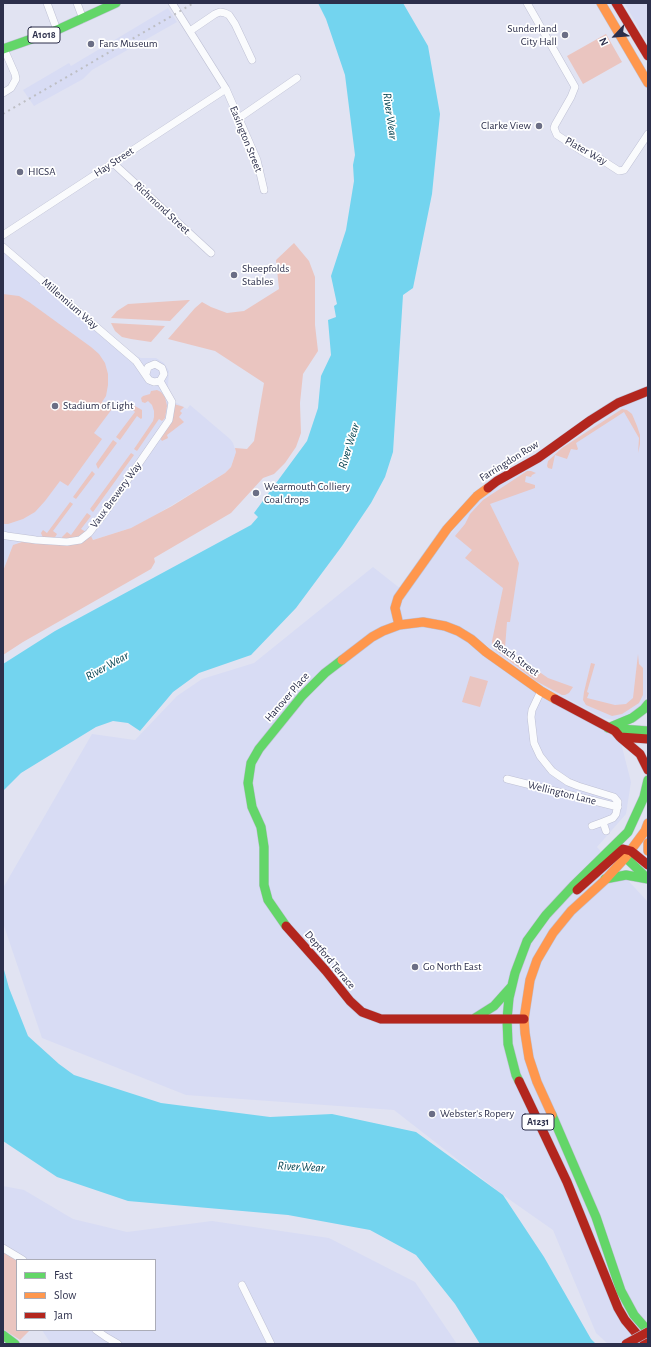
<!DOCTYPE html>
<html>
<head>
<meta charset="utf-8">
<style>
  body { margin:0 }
  #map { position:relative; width:651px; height:1347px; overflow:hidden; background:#e1e3f2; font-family:"Alegreya Sans",sans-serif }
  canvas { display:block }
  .frame { position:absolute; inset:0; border:4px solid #2c2f4b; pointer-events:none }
  .legend { position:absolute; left:16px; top:1259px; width:140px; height:72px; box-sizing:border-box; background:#fff; border:1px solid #abacb7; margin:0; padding:5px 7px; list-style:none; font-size:12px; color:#2c2f4b }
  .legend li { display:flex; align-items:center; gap:8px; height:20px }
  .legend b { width:20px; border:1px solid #abacb7 }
  .north { position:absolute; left:595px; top:16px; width:40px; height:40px; -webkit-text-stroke:3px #fff; paint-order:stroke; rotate:244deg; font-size:11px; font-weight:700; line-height:16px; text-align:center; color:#2c2f4b }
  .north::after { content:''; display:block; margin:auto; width:14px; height:18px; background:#2c2f4b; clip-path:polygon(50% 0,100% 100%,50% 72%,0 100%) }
</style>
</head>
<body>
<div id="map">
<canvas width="651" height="1347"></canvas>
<div class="frame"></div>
<ul class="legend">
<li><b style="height:5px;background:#63d668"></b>Fast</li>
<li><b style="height:5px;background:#ff974d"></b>Slow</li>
<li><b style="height:5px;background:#b3261e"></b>Jam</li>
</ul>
<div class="north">N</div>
</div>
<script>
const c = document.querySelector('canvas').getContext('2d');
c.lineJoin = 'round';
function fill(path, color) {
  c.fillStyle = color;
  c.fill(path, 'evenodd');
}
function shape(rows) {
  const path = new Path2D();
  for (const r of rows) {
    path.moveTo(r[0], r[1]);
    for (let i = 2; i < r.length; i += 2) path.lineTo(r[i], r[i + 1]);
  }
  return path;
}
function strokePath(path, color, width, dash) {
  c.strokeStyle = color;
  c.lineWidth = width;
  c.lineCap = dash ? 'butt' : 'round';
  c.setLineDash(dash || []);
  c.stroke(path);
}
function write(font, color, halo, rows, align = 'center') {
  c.font = font + ' "Alegreya Sans",sans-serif';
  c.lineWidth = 3.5;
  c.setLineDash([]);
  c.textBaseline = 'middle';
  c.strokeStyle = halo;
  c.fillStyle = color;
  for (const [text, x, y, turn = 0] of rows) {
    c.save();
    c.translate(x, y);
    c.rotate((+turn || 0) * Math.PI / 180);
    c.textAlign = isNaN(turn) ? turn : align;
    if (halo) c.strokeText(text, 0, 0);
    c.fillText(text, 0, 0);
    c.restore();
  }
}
fill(shape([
  [625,3,648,3,648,44,625,4],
  [168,8,177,22,92,70,83,79,34,106,23,90,69,63,71,66],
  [3,244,136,356,141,358,156,358,164,363,169,371,168,386,175,402,187,409,190,405,230,439,233,443,236,452,231,467,225,473,149,519,131,528,93,540,91,537,80,543,71,545,13,545,3,571],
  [648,394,648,648,646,697,643,704,635,711,619,719,614,720,604,718,535,682,465,629,444,621,620,739,631,782,626,814,597,847,648,902,648,1344,608,1344,596,1333,553,1230,503,1195,394,1110,186,1095,42,1038,3,923,3,888,92,734,135,740,177,696,202,679,254,663,373,567,406,593,468,511,480,499,506,481,551,455,618,409],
  [3,1186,24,1190,73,1219,127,1232,212,1221,329,1238,415,1282,457,1344,51,1344,42,1330,155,1330,155,1260,17,1260,3,1281]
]), '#d8dcf4');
fill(shape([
  [606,34,622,62,583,84,567,56],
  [294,243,309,261,315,277,315,325,318,351,303,374,300,403,301,433,296,447,285,463,274,474,263,478,231,513,154,558,155,562,151,569,23,642,3,655,3,571,13,545,22,542,60,545,71,545,80,543,91,536,93,540,131,528,172,506,225,473,231,467,236,452,235,448,247,449,254,441,264,383,215,351,168,339,195,308,202,302,211,307,227,313,244,311,279,289,276,260],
  [3,294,19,296,29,302,91,347,99,354,105,363,108,374,108,385,106,396,102,402,112,409,94,433,102,439,68,486,60,481,45,501,35,512,23,519,8,524,3,524],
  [188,300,190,300,170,321,111,318,117,311,128,304],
  [111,323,165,326,151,342,131,339,122,337,115,331],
  [157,390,161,392,165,397,167,406,165,418,162,421,159,419,137,451,134,449,153,421,154,417,154,411,152,405,148,401,145,403,142,402,141,398,143,396,150,394,151,391],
  [174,404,184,407,180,411,182,413,179,417,184,422,167,435,168,438,162,441,160,438,170,423,174,415,172,414],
  [135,406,142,410,142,418,141,419,137,416,120,440,116,437,135,412,131,408],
  [622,409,627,410,632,414,637,426,640,435,640,444,638,453,639,438,624,412,576,443,578,449,577,450,571,449,567,459,555,455,552,469,548,468,547,466,548,461,562,448],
  [113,440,117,443,98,469,96,464],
  [131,453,134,455,93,512,90,509],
  [92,471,95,474,76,499,73,497],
  [527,471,531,471,536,473,532,475,531,477,526,476,525,482,535,485,535,488,490,504,519,563,510,622,507,622,505,648,548,678,573,687,569,693,565,695,562,695,536,681,492,647,492,641,503,588,465,558,472,550,455,536,465,524,470,514,483,500],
  [70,502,73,504,53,531,57,534,54,539,43,538,41,533,43,530,47,533],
  [87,513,91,516,81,529,86,532,81,537,63,540,62,537,67,532,71,535],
  [638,654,639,664,643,668,643,695,639,703,622,714,612,716,586,705,583,700,584,692,591,663,595,664,587,692,589,693,587,698,615,705,626,704,633,698],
  [470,676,488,681,480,707,462,702],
  [3,1248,17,1260,17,1330,30,1330,20,1340,3,1329]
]), '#eac5c0');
fill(shape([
  [318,3,403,3,428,46,440,114,432,194,413,288,403,295,393,452,385,477,371,503,342,546,296,608,251,655,199,673,173,692,140,731,128,723,113,721,96,727,21,773,3,791,3,664,55,631,251,525,258,517,254,513,307,441,318,408,321,376,331,355,328,320,336,317,334,306,337,304,331,276,346,230,354,181,353,165,355,155,345,75,326,19],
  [3,966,9,988,28,1036,59,1064,74,1075,161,1103,270,1117,332,1114,416,1132,503,1195,544,1257,591,1339,596,1344,480,1344,455,1304,416,1255,370,1230,288,1215,128,1201,57,1177,3,1141]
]), '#73d4ef');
const street = shape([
  [47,3,57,30],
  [77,3,83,19],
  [172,3,226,89,257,160,264,190],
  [527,3,575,87,571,97,555,125,554,128,557,135,588,155,599,158,619,171,624,170,648,134],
  [190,31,215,14,220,12,225,13,229,15,235,24,252,60],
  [3,93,11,88,16,79,15,74,4,49],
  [239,118,297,78],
  [113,163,211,253],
  [3,235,226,89],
  [3,247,136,361,149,380,154,382,160,381,164,374,162,368,155,364,148,367,146,374],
  [3,535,7,536,36,540,67,542,80,540,89,533,106,511,169,420,172,402,160,381],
  [541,691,532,710,531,717,534,743,540,756,552,771,568,782,578,786,614,797,618,802,616,814,613,818,603,822],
  [507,779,618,807],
  [592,826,603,822,606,831],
  [3,1248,23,1260],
  [242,1285,271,1344],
  [96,1330,106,1337,118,1344]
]);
const fast = shape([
  [3,49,57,30,116,3],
  [608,728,632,718,644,709,648,704],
  [615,731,621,729,648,731],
  [621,853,648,879],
  [605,879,626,875,648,879],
  [286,926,268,900,264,885,264,847,261,827,252,807,248,783,251,763,259,749,302,696,325,673,342,660],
  [475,1018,494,1006,511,987],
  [519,1081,516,1075,508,1044,507,1019,509,998,515,973,527,941,546,915,573,886,628,832,644,797,648,780],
  [552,1115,596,1217,621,1291,634,1315,648,1331],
  [3,1335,15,1344]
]);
const slow = shape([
  [601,3,648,83],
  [399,625,395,608,398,598,447,529,477,496,488,488],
  [342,660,372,637,383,631,399,625,423,622,445,626,458,631,471,639,486,652,541,691,555,699],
  [648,843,648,851],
  [552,1115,537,1082,529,1058,525,1033,524,1019,530,980,537,960,553,933,571,911,605,880,625,858,645,831,648,823]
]);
const jam = shape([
  [616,3,648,56],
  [488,488,497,481,538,458,591,420,618,403,648,391],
  [555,699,615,731,620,737,648,739],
  [621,738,640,754,648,770],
  [577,890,623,849,631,851,648,865],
  [286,926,326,971,350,1001,362,1012,381,1019,524,1019],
  [519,1081,567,1182,618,1308,625,1320,636,1333,648,1344]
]);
strokePath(street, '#bec0d4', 8);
strokePath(fast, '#bec0d4', 10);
strokePath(slow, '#bec0d4', 10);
strokePath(jam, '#bec0d4', 10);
strokePath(street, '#fafbfd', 7);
strokePath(fast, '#63d668', 9);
strokePath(slow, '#ff974d', 9);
strokePath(jam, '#b3261e', 9);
strokePath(shape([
  [3,114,194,3]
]), '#bdbec3', 2, [2, 4]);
const jamBridge = shape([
  [626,1344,648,1332]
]);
strokePath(jamBridge, '#bec0d4', 10, []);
strokePath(jamBridge, '#b3261e', 9);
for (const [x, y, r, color] of [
  [565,35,4,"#6b6e85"],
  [91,44,4,"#6b6e85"],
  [539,126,4,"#6b6e85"],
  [20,172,4,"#6b6e85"],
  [234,275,4,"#6b6e85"],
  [55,406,4,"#6b6e85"],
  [256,493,4,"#6b6e85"],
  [415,967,4,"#6b6e85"],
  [432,1114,4,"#6b6e85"]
]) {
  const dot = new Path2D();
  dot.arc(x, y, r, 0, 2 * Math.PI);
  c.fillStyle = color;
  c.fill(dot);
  strokePath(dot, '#fff', 1.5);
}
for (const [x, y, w] of [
  [44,35,32],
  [538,1122,32]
]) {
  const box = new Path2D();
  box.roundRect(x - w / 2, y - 8, w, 16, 3);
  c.fillStyle = '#fff';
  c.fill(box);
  strokePath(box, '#2c2f4b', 1);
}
write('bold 10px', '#2c2f4b', null, [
  ["A1018",44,35],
  ["A1231",538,1122]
]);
write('11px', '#2c2f4b', '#fff', [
  ["Sunderland",557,29,"right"],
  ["City Hall",557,42,"right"],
  ["Fans Museum",99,44],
  ["Clarke View",531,126,"right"],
  ["HICSA",28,172],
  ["Sheepfolds",242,269],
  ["Stables",242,282],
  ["Stadium of Light",63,406],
  ["Wearmouth Colliery",264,487],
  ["Coal drops",264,500],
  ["Go North East",423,967],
  ["Webster's Ropery",440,1114]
], 'left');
write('11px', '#2c2f4b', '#fff', [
  ["Easington Street",246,139,68],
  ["Plater Way",586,151,29],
  ["Hay Street",114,162,-33],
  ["Richmond Street",162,208,43],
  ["Millennium Way",70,304,41],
  ["Farringdon Row",509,461,-32],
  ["Vaux Brewery Way",116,495,-54],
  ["Beach Street",516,658,36],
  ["Hanover Place",287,697,-49],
  ["Wellington Lane",562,793,14],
  ["Deptford Terrace",330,960,50]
]);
write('italic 12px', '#02414f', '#fff', [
  ["River Wear",390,116,82],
  ["River Wear",349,446,-73],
  ["River Wear",107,666,-29],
  ["River Wear",301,1167,3]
]);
</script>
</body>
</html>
